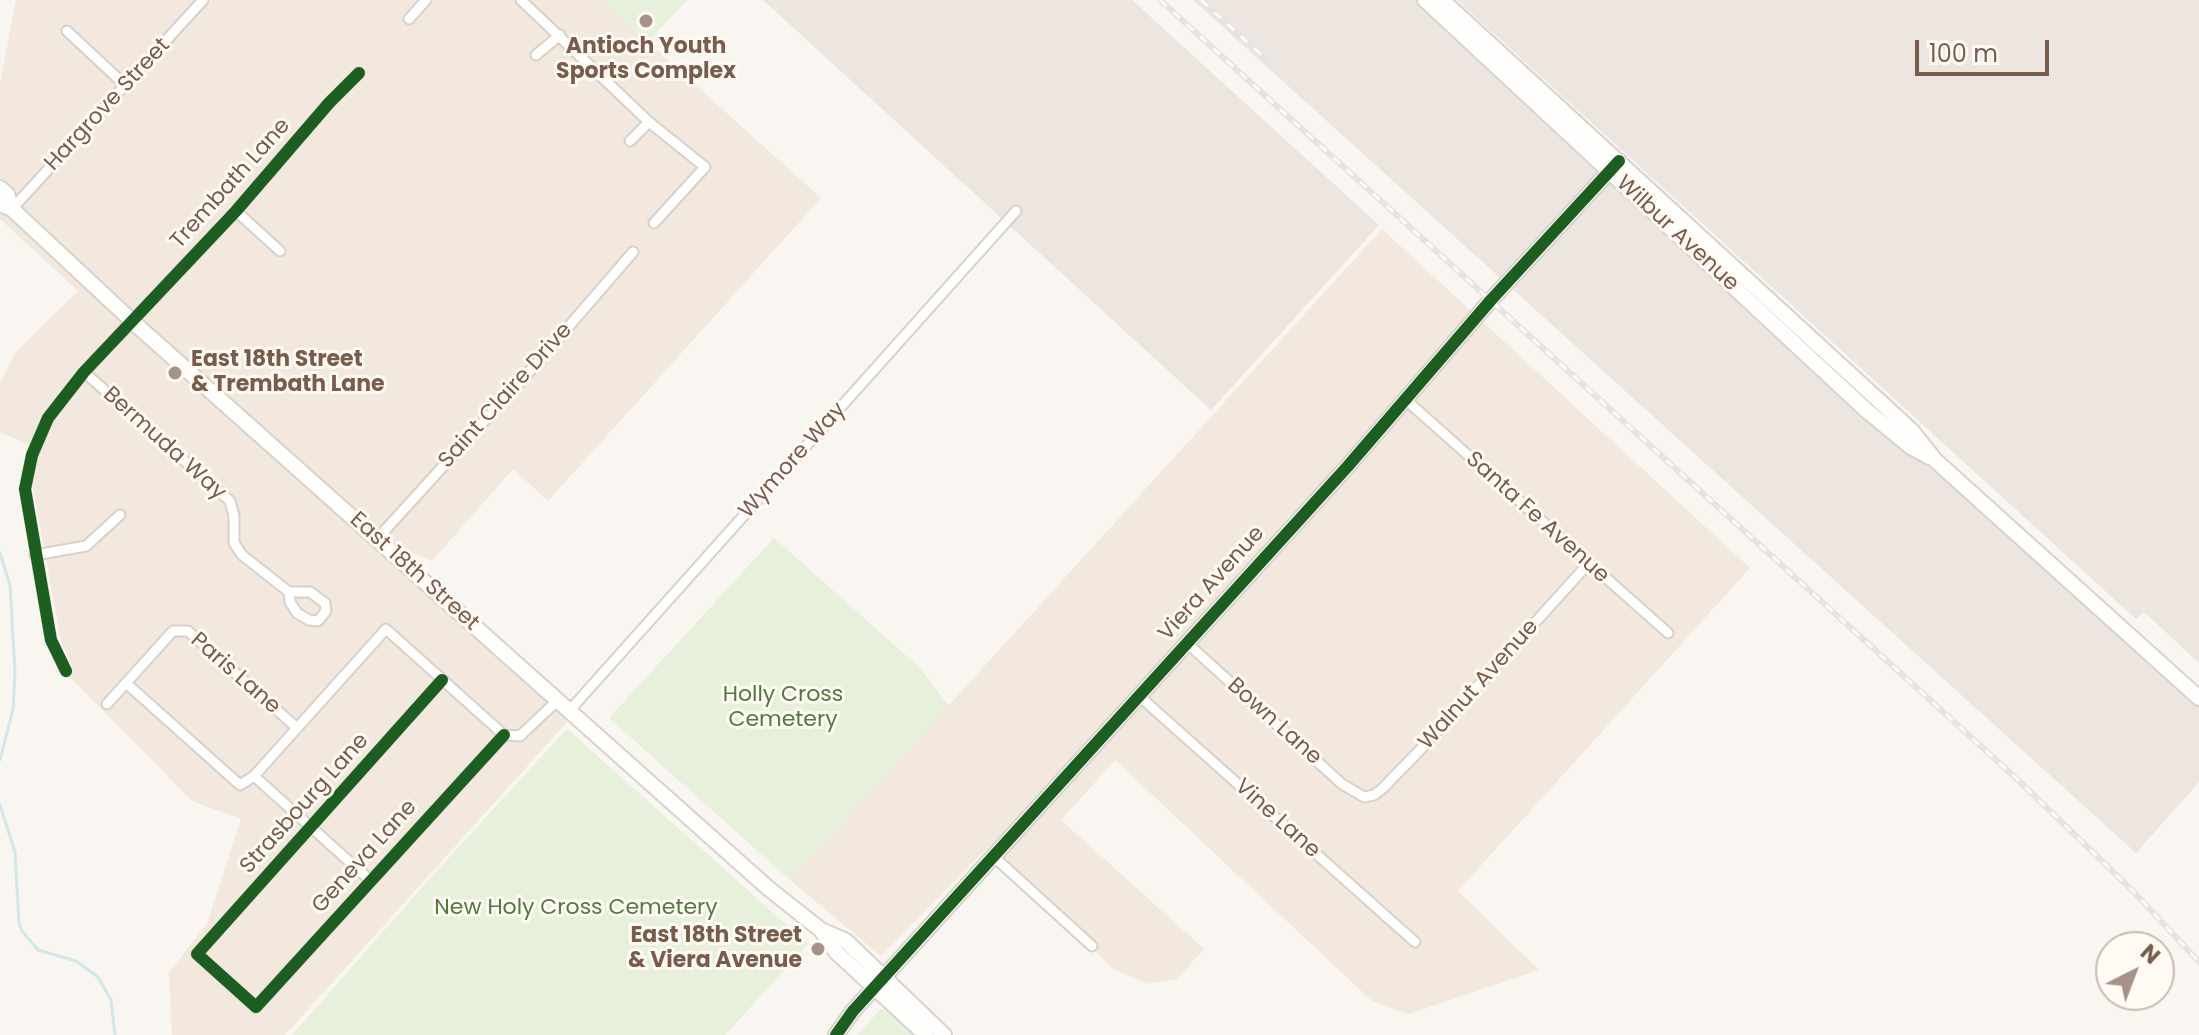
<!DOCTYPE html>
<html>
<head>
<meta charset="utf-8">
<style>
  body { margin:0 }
  #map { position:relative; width:2199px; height:1035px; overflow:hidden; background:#f9f5f0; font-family:Poppins,sans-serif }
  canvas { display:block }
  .north { position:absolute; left:2095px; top:931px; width:80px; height:80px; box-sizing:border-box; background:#fffaf3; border:2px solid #cabbb1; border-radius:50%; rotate:42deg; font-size:22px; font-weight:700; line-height:32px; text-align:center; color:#7a5c4d }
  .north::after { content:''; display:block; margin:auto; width:28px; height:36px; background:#a69286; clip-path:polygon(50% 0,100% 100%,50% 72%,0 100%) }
  .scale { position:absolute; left:1915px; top:40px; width:134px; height:36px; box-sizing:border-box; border:4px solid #7a5c4d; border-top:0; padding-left:10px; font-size:24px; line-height:28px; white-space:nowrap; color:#7a5c4d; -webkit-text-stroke:6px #fffaf3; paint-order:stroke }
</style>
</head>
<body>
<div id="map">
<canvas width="2199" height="1035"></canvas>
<div class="north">N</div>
<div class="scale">100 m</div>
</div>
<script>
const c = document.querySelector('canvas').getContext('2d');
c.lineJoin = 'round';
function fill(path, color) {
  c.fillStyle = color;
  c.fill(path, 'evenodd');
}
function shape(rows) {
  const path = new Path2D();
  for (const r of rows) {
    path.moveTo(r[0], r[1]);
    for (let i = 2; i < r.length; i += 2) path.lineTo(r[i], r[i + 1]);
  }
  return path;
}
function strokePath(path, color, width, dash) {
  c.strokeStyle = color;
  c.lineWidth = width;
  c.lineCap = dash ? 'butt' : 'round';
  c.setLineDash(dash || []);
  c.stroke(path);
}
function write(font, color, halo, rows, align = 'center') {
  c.font = font + ' Poppins,sans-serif';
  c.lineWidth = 6;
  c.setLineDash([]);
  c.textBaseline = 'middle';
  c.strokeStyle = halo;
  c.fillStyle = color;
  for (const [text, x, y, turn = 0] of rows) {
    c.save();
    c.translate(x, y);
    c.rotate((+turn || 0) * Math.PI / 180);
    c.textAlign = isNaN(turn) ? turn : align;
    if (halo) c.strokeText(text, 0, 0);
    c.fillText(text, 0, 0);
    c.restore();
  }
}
fill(shape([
  [16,0,601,0,821,198,548,501,513,469,432,561,380,540,558,700,567,722,285,1035,172,1035,169,972,207,924,241,819,192,801,69,676,72,665,61,641,32,483,39,449,0,432,0,384,14,354,78,291,0,219,0,83],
  [1382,229,1750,568,1458,891,1539,970,1408,1014,1372,1001,1115,760,1061,820,1204,949,1177,979,1148,984,1113,969,989,846,881,956,790,880]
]), '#f2e8de');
fill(shape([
  [763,0,1132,0,1379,225,1211,410],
  [1193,0,1421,0,2199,706,2199,782,2136,853],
  [1457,0,2199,0,2199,663,2144,612,2136,619]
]), '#ede5e0');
fill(shape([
  [601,0,687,0,648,42],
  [774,538,919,667,949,706,790,880,609,718],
  [567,729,808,944,725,1035,292,1035,434,874],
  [881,1009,890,1012,915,1035,857,1035]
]), '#e7f0db');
strokePath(shape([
  [0,553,10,585,15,672,13,709,0,760],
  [0,805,15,852,19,923,22,931,38,950,76,961,98,977,111,1000,115,1035]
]), '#d0e8ea', 3);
const street = shape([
  [521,0,649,122,705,167,654,223],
  [409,19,426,0],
  [67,31,126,86],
  [536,55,560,35],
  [630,141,649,122],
  [12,209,203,0],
  [236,211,280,251],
  [84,372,230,501,234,516,234,543,242,555,289,592,290,602,297,613,309,620,318,621,326,611,325,603,310,592,289,592],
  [1406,400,1668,633],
  [377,539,539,361,633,252],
  [35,555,86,546,120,515],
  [1187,643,1342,784,1364,797,1374,795,1382,789,1419,751,1588,564],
  [66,671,51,640,25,489,32,455,48,418,84,372,236,211,329,103,359,73],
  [442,680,197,954,256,1007,504,735],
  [126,683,240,785,254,776,386,629,504,735,520,736,558,700],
  [1138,695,1415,942],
  [107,704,173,631,188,631,296,727],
  [570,710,1016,211],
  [254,776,371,881],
  [993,856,1092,946]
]);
const secondary = shape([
  [1425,0,1866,410,1911,447,1929,457],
  [1442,0,1912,431,1936,461,2199,698],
  [0,188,7,194,12,209],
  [0,204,12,209,133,322,768,888,821,930,846,941,944,1035],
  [821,930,836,952,926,1035],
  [836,1035,853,1011,1348,466,1491,300,1619,161]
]);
strokePath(street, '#d7d1cb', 13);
strokePath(secondary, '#d9d2cb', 18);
strokePath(street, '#fefefd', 9);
strokePath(secondary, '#fefefd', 14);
const rail = shape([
  [1160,0,2017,779,2133,891,2199,962],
  [1201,0,1267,60]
]);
strokePath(rail, '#e6e3e7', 6);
strokePath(rail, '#fffaf3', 3, [9]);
strokePath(shape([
  [66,671,51,640,25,489,32,455,48,418,84,372,236,211,329,103,359,73],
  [442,680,197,954,256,1007,504,735],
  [836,1035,853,1011,1348,466,1491,300,1619,161]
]), '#1b5e20', 12);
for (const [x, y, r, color] of [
  [646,21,8,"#a69286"],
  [175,373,8,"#a69286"],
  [818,949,8,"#a69286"]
]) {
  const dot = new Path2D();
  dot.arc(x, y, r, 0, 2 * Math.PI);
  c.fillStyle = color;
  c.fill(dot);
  strokePath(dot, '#fffaf3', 3);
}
write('bold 22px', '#7a5c4d', '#fffaf3', [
  ["Antioch Youth",646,47],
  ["Sports Complex",646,72],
  ["East 18th Street",191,360,"left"],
  ["& Trembath Lane",191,385,"left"],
  ["East 18th Street",802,936,"right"],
  ["& Viera Avenue",802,961,"right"]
]);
write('22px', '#7a5c4d', '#fffaf3', [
  ["Hargrove Street",108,105,-47],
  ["Trembath Lane",231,184,-48],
  ["Wilbur Avenue",1677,234,43],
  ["Saint Claire Drive",506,396,-48],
  ["Bermuda Way",164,444,42],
  ["Wymore Way",793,461,-48],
  ["Santa Fe Avenue",1537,518,42],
  ["East 18th Street",414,572,42],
  ["Viera Avenue",1212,584,-48],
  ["Paris Lane",235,674,41],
  ["Walnut Avenue",1479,685,-48],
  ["Bown Lane",1274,722,42],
  ["Strasbourg Lane",305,804,-48],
  ["Vine Lane",1277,819,42],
  ["Geneva Lane",365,857,-48]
]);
write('22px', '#537a41', '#fffaf3', [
  ["Holly Cross",783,695],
  ["Cemetery",783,720],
  ["New Holy Cross Cemetery",576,908]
]);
</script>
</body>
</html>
